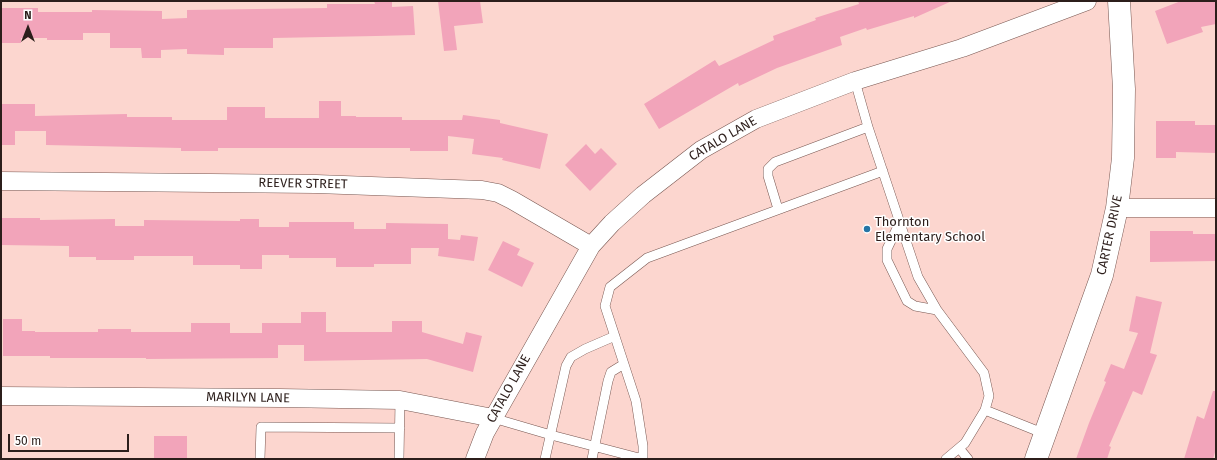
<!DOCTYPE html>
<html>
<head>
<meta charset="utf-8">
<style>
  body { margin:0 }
  #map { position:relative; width:1217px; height:460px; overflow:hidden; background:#fcd6cf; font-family:"Fira Sans",sans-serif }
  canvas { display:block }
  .frame { position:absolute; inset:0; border:2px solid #2c1e1b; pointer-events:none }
  .north { position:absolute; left:8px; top:8px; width:40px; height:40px; -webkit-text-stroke:3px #fff; paint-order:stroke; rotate:0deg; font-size:11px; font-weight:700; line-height:16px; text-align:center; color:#2c1e1b }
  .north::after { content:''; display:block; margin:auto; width:14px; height:18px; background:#2c1e1b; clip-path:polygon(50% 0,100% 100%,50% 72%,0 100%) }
  .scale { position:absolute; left:8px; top:434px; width:121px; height:18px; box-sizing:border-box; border:2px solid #2c1e1b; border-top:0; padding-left:5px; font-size:12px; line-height:14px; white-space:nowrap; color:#2c1e1b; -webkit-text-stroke:3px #fff; paint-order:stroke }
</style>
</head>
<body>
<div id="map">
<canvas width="1217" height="460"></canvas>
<div class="frame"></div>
<div class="north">N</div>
<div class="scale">50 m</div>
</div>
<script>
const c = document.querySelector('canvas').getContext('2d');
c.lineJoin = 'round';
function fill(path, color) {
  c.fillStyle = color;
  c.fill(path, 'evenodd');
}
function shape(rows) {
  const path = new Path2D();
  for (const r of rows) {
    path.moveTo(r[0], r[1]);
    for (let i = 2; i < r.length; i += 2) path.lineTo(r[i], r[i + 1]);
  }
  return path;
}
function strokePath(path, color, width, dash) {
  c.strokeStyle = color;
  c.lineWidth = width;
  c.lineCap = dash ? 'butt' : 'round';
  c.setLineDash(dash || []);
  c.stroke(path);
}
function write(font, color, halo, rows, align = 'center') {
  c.font = font + ' "Fira Sans",sans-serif';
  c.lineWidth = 3;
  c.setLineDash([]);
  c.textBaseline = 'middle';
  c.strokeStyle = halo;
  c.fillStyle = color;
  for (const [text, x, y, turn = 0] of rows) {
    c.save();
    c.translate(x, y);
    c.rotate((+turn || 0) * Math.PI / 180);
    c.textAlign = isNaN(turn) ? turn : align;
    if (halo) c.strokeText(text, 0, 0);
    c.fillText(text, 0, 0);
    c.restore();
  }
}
fill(shape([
  [374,1,392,1,392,7,413,6,415,35,376,36,273,38,273,48,224,48,224,55,187,54,187,49,161,50,161,58,142,58,141,48,110,48,110,33,83,33,83,40,47,40,47,38,21,38,21,43,1,43,1,8,38,8,38,12,92,12,92,10,162,11,162,19,187,18,187,10,327,8,327,4,375,4],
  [438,1,480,1,483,23,454,26,457,50,444,51],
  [858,1,952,1,914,18,914,16,867,30,866,28,840,37,842,45,777,68,739,86,738,83,659,129,644,104,715,60,719,66,774,40,773,36,816,20,815,18,859,4],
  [1181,1,1216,1,1216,24,1201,27,1203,32,1167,44,1155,11],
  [319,101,341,101,341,116,356,116,356,117,402,117,402,120,462,120,463,115,500,120,500,123,548,134,540,169,502,160,503,158,472,154,474,139,448,136,448,151,410,151,410,148,218,148,218,151,181,151,181,148,46,145,46,131,15,131,15,145,1,145,1,104,35,104,35,116,127,114,127,117,172,117,172,120,227,120,227,107,265,107,265,118,319,118],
  [1156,121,1195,121,1195,125,1216,125,1216,153,1176,152,1176,158,1156,158],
  [586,144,595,154,601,148,617,164,590,191,565,165],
  [1,218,40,218,40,220,115,219,115,226,144,226,144,220,240,221,240,219,259,219,259,227,289,227,289,222,354,222,354,229,386,229,386,223,448,224,448,239,460,240,461,235,478,237,474,261,438,256,439,248,411,248,411,264,374,264,374,267,336,267,336,258,289,258,289,255,262,255,262,269,240,269,240,265,193,265,193,256,134,256,134,260,96,260,96,257,69,257,69,246,1,245],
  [1150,231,1193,231,1193,234,1216,234,1216,261,1150,262],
  [503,241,520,249,517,255,534,263,522,287,488,270],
  [1136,296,1162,302,1150,353,1157,355,1142,395,1133,391,1109,446,1111,447,1107,459,1076,459,1089,423,1106,382,1104,381,1111,364,1124,369,1138,333,1129,331],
  [301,312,326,312,326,332,392,332,392,321,422,321,422,332,463,344,466,332,482,336,473,372,427,359,304,361,304,345,278,345,278,358,146,359,146,358,50,358,50,356,3,356,3,319,22,319,22,331,35,331,35,332,98,332,98,329,131,329,131,332,191,332,191,323,230,323,230,333,262,333,262,323,301,323],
  [1213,391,1216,391,1216,449,1213,459,1184,459,1197,416,1204,419],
  [154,436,187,436,187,459,154,459]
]), '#f2a4ba');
const lane = shape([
  [855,81,868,127,918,277,937,310,984,373,989,396,985,410,1045,434],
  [778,209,768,176,768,169,775,162,868,127],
  [900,222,887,249,887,260,907,301,915,306,937,310],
  [493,418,551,435,643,459],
  [959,448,968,459],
  [260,459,261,427,400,428],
  [399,459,400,400],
  [545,459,566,366,571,357,585,349,615,336],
  [592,459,608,381,611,372,624,364],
  [643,459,643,446,636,401,605,306,610,287,647,258,883,171],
  [946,459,965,443,985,410]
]);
const street = shape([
  [1,181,316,184,482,190,498,193,512,200,591,246],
  [1117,208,1216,208],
  [1,396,280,398,400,400,493,418],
  [475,459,485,433,591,246,612,223,643,195,701,150,756,119,855,81,962,48,1087,1]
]);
const secondary = shape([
  [1036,459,1102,275,1117,208,1123,158,1124,89,1119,1]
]);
strokePath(lane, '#785751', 10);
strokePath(street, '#785751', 19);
strokePath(secondary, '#785751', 23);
strokePath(lane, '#fff', 9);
strokePath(street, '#fff', 18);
strokePath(secondary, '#fff', 22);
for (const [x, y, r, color] of [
  [867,229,4,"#2575a6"]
]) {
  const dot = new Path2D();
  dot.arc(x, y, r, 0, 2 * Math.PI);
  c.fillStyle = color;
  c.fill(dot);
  strokePath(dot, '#fff', 1.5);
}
write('13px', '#2c1e1b', '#fff', [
  ["CATALO LANE",723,139,-30],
  ["REEVER STREET",303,184,1],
  ["CARTER DRIVE",1110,235,-78],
  ["CATALO LANE",509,389,-61],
  ["MARILYN LANE",248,398,1]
]);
write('13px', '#2c1e1b', '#fff', [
  ["Thornton",875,222],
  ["Elementary School",875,237]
], 'left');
</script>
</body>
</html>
